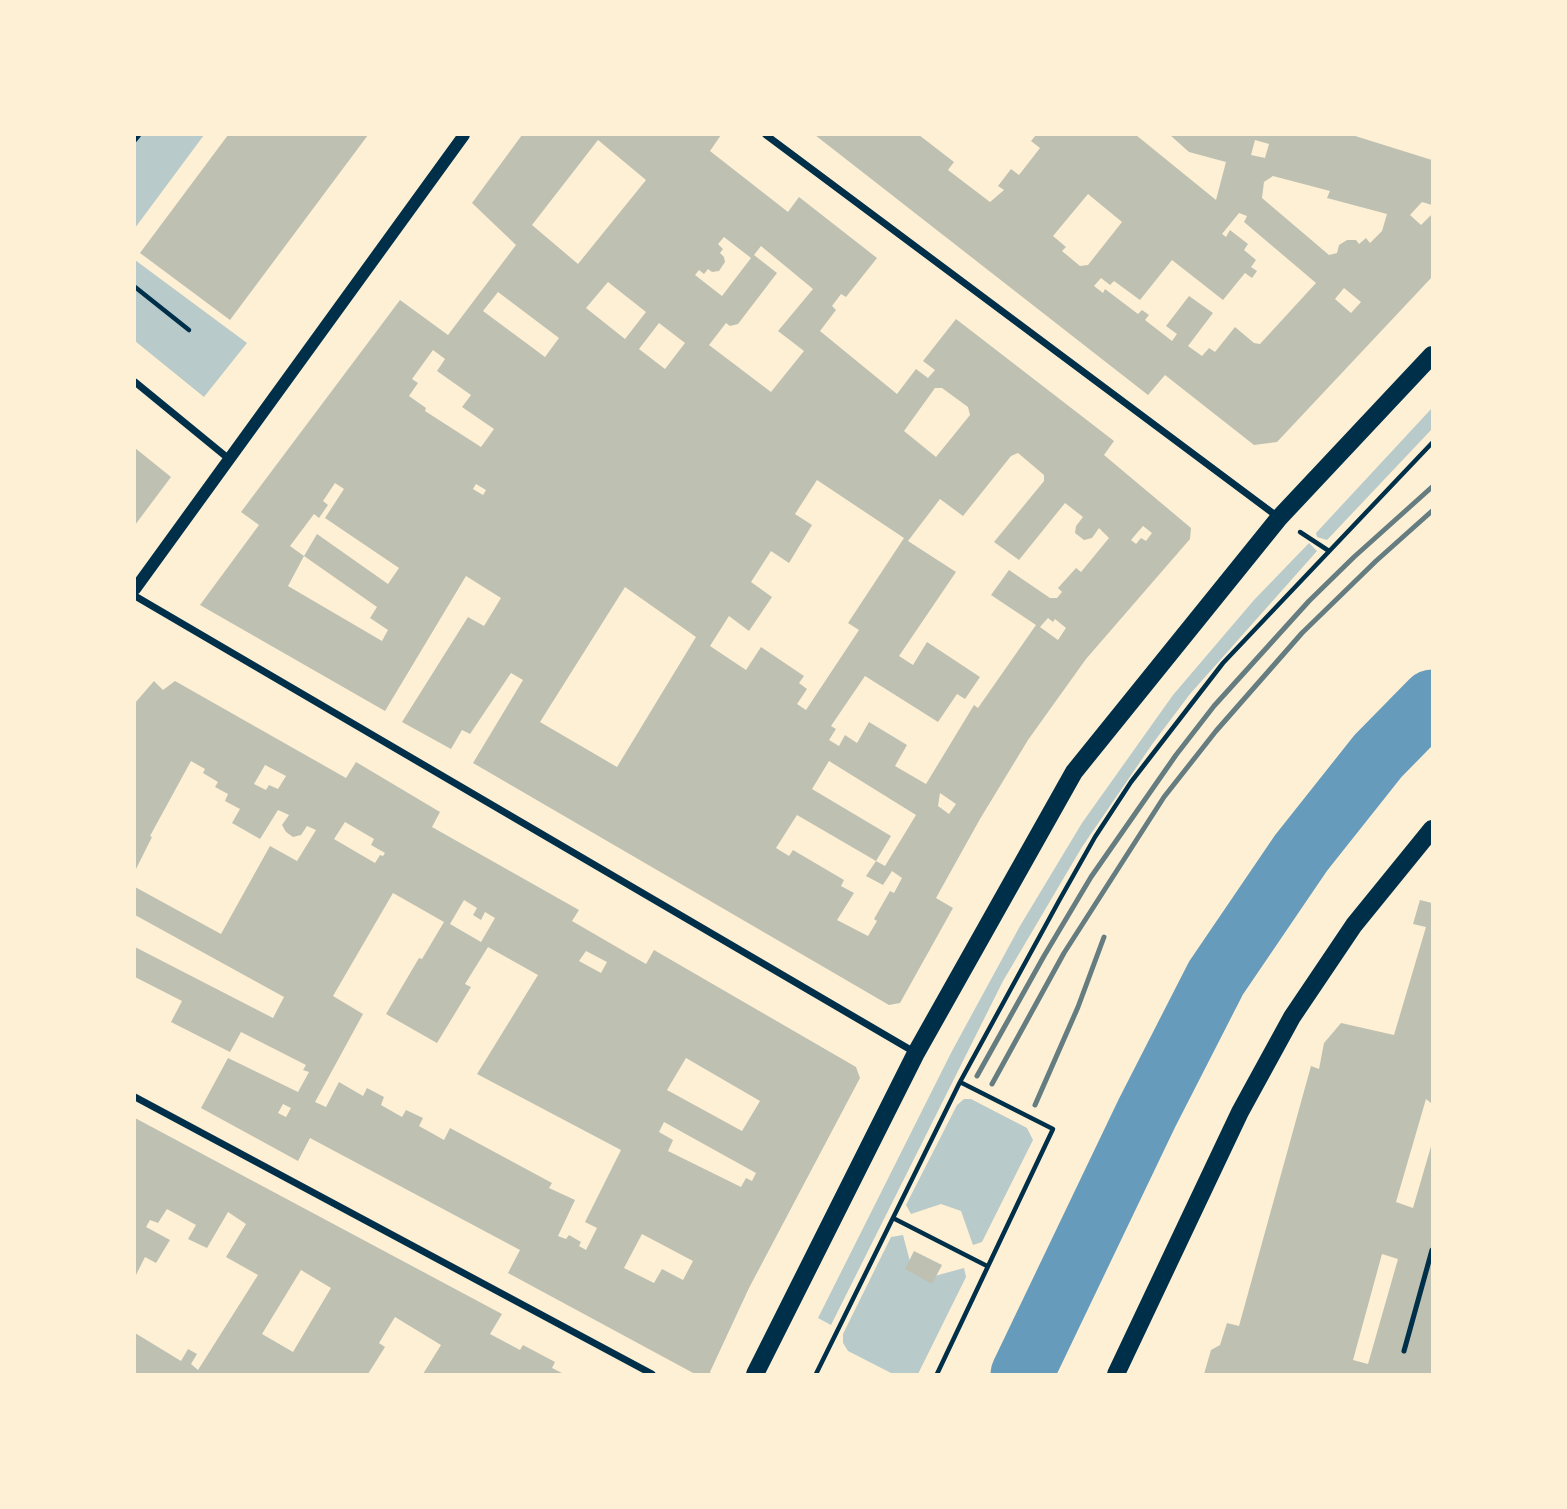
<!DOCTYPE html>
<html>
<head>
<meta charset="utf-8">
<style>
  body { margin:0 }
  #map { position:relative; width:1567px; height:1509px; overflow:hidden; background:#fdf0d5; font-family:"IBM Plex Sans",sans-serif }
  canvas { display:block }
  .frame { position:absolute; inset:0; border:136px solid #fdf0d5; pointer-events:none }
</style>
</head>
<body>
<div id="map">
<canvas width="1567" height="1509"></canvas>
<div class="frame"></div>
</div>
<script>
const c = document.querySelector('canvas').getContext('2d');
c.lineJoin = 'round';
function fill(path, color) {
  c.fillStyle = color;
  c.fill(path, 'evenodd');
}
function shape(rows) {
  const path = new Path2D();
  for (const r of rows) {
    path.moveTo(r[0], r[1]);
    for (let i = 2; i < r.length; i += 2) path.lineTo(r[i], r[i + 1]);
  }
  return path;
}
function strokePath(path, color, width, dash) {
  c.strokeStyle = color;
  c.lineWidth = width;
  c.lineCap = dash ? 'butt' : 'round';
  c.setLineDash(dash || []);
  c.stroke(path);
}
fill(shape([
  [135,135,204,135,135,228],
  [135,260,247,343,204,397,135,341],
  [1432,408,1432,429,1327,540,1317,537,1316,533],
  [1309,543,1317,551,1190,694,1153,743,1082,847,1003,981,831,1325,818,1318,952,1051,1020,926,1082,823,1173,695,1254,600],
  [964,1099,971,1099,1027,1128,1033,1140,982,1242,973,1245,961,1211,941,1204,911,1214,906,1205,957,1105],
  [903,1235,912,1269,931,1277,964,1268,966,1277,918,1374,893,1374,848,1351,843,1343,843,1334,891,1237]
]), '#b9caca');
strokePath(shape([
  [1022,1374,1147,1113,1216,978,1301,853,1378,756,1432,701]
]), '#669bbc', 63);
fill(shape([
  [228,135,368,135,230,320,140,253],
  [522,135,721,135,710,151,788,212,799,197,877,258,846,297,841,294,832,306,836,310,820,331,897,394,916,369,928,378,935,370,923,361,956,319,1114,441,1104,455,1191,528,1190,539,1086,659,1028,740,980,819,936,898,953,908,900,1003,889,1005,473,763,523,680,511,673,470,734,462,730,451,749,402,722,468,617,484,626,501,598,466,576,385,711,200,605,259,525,241,512,400,300,448,335,516,245,472,203],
  [598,140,646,180,578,264,532,225],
  [724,237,751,258,722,296,695,275,699,270,704,274,708,269,712,272,719,271,725,262,724,257,720,253,723,249,718,244],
  [761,246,813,289,778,331,804,351,771,392,709,345,726,323,730,326,738,324,777,273,754,255],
  [608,282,646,312,625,339,586,308],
  [498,292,559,338,545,357,483,311],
  [659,323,685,343,665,369,639,349],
  [433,350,445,359,437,371,471,395,462,407,494,429,481,447,425,411,426,408,409,396,418,383,412,379],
  [935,388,942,388,968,407,970,415,936,457,904,431],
  [1018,453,1044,475,1044,481,994,542,1019,560,1065,503,1083,517,1076,526,1075,533,1084,540,1092,538,1099,528,1109,538,1081,572,1076,568,1058,588,1062,592,1057,598,1050,598,1009,570,991,595,1036,625,978,708,974,705,926,784,895,766,907,745,869,722,857,743,845,735,839,746,829,740,836,729,831,726,865,676,938,722,957,694,965,699,980,677,927,642,913,665,899,656,956,572,908,541,940,499,963,516,1011,456],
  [817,480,904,538,848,623,859,630,806,710,797,704,807,689,799,683,804,676,761,647,746,670,710,646,729,616,749,631,772,597,751,582,771,551,789,563,812,525,795,514],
  [335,483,344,489,325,518,399,568,388,584,317,534,304,556,377,607,370,618,388,630,382,641,288,586,304,556,290,546,314,514,319,518,328,505,323,501],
  [476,484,486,490,483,495,473,489],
  [1143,526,1152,533,1146,541,1141,538,1136,544,1131,540],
  [625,587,696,637,617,767,540,722],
  [1048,618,1053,622,1055,619,1066,628,1058,640,1040,627],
  [829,761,916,815,885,866,876,861,866,876,883,885,892,871,902,878,894,893,890,891,874,919,877,921,868,936,837,920,854,893,841,886,844,880,793,850,789,856,776,848,797,815,876,861,891,836,812,789],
  [940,793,956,804,949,814,938,806],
  [815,135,919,135,954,162,948,170,990,202,1004,190,998,186,1011,169,1019,175,1040,148,1031,141,1036,135,1136,135,1216,200,1226,162,1189,152,1170,135,1352,135,1432,160,1432,205,1422,202,1410,215,1421,225,1432,214,1432,277,1277,442,1254,445,1165,375,1148,395],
  [1255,140,1269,144,1265,158,1251,155],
  [1273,176,1330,191,1327,198,1387,214,1382,231,1370,243,1366,238,1359,244,1356,240,1347,240,1339,245,1337,253,1329,255,1262,198,1264,182],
  [1088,194,1122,222,1088,265,1080,266,1062,251,1066,247,1053,236],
  [1239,213,1247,216,1244,222,1316,283,1260,344,1254,343,1235,327,1215,352,1209,348,1202,356,1188,346,1213,313,1189,296,1166,326,1177,334,1172,341,1145,320,1149,315,1142,310,1138,314,1105,289,1103,293,1094,286,1101,278,1110,285,1114,281,1140,300,1172,260,1223,300,1245,273,1252,278,1257,271,1251,267,1256,260,1244,250,1248,244,1230,230,1226,237,1222,234],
  [1344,288,1361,302,1351,313,1335,299],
  [135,448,171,477,135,525],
  [154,681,163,690,175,681,346,778,356,762,440,812,432,827,579,910,572,921,646,964,654,950,856,1067,860,1078,749,1288,710,1372,711,1374,695,1374,508,1273,520,1250,310,1138,298,1161,201,1108,228,1058,298,1092,309,1072,303,1070,306,1065,241,1032,230,1052,171,1022,182,1001,135,977,135,947,273,1018,284,997,135,915,135,887,221,934,270,846,297,861,316,830,307,826,301,835,293,837,286,832,282,825,289,815,278,810,260,839,232,823,240,809,225,801,228,794,215,787,218,782,203,773,205,769,191,761,150,836,152,837,135,871,135,703],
  [265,765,286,776,278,789,269,785,266,790,254,784],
  [345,822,374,839,371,845,385,853,383,856,380,855,375,863,334,839],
  [393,893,444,922,422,959,419,958,386,1014,437,1043,471,987,465,984,488,947,538,975,477,1074,621,1150,585,1222,597,1228,586,1250,579,1246,581,1242,569,1235,566,1239,558,1236,575,1200,549,1188,552,1183,450,1128,444,1140,419,1126,423,1118,406,1110,402,1117,381,1105,384,1097,367,1088,363,1096,339,1082,326,1107,315,1102,363,1014,333,996],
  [464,900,477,908,473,915,481,920,485,912,495,918,481,942,450,924],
  [586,951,607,962,601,973,579,961],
  [686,1058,760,1101,742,1131,667,1090],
  [283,1104,291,1108,286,1117,278,1113],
  [664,1122,756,1173,752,1181,746,1178,741,1187,668,1151,673,1140,659,1132],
  [642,1234,693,1261,683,1280,662,1269,654,1283,624,1268],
  [1420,900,1432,903,1432,1104,1426,1099,1396,1202,1413,1208,1432,1143,1432,1374,1204,1374,1211,1350,1220,1345,1227,1323,1239,1326,1311,1066,1319,1069,1324,1043,1341,1023,1394,1035,1426,927,1413,924],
  [1382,1254,1398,1259,1368,1364,1353,1360],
  [135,1118,502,1314,490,1334,520,1350,523,1345,555,1362,552,1368,564,1374,423,1374,441,1345,395,1317,379,1343,385,1347,368,1374,135,1374,135,1333,181,1361,188,1349,197,1354,191,1364,198,1370,258,1275,226,1257,246,1224,228,1212,207,1248,188,1239,196,1225,167,1209,158,1223,150,1220,146,1227,170,1240,156,1263,145,1257,135,1277],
  [301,1270,331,1288,293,1352,262,1334],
  [914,1251,942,1265,932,1284,905,1269]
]), '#bec0b2');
strokePath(shape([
  [135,140,139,135],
  [135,287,189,330],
  [1300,532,1329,551],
  [893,1218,987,1266],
  [816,1374,960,1082,1060,899,1095,837,1131,782,1223,663,1432,443],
  [937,1374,1053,1129,960,1082]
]), '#003049', 4.5);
strokePath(shape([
  [1404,1351,1432,1250]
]), '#003049', 5);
strokePath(shape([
  [766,135,1278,517],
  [135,382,229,459],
  [135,596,916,1053],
  [135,1097,652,1374]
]), '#003049', 7);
strokePath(shape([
  [135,589,464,135]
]), '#003049', 12);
strokePath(shape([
  [755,1374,916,1053,1074,772,1279,518,1432,355],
  [1116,1374,1240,1112,1292,1017,1354,925,1432,829]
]), '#003049', 18);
strokePath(shape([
  [977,1076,1044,956,1091,877,1176,755,1214,706,1309,601,1354,557,1432,487],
  [992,1084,1064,953,1164,797,1216,731,1302,633,1376,561,1432,511],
  [1035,1105,1078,1007,1104,937]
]), '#657d81', 5);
</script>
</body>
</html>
